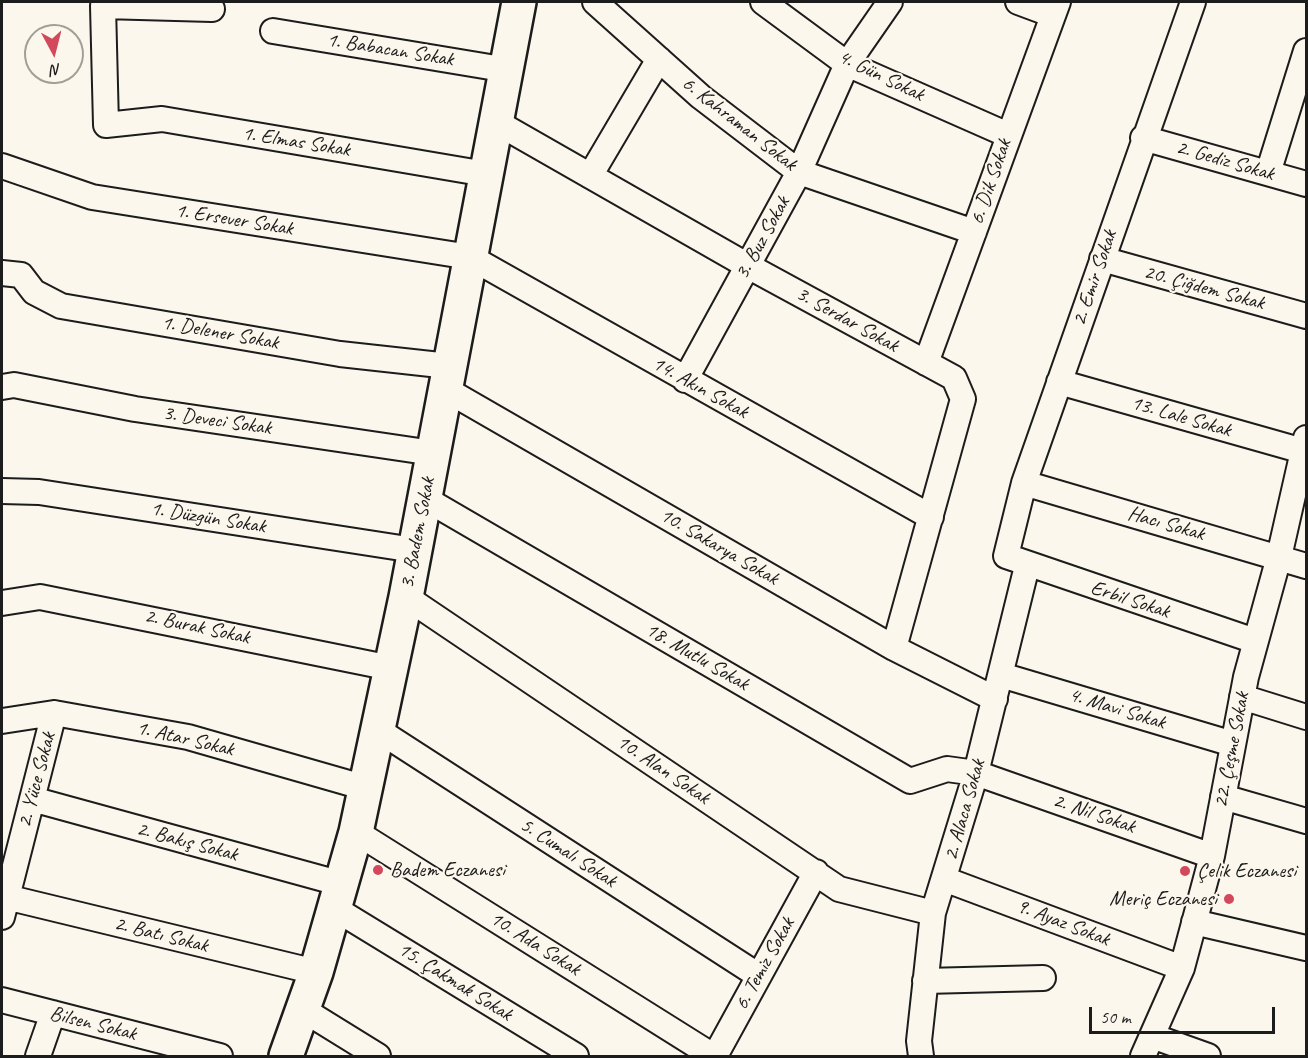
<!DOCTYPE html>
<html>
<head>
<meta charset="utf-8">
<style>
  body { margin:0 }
  #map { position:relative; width:1308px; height:1058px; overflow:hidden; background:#fbf7ec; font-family:Caveat,sans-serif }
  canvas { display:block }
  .frame { position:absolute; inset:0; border:3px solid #1c1c1c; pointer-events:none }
  .north { position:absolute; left:24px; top:24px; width:60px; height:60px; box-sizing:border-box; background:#fbf7ec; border:2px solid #a29f99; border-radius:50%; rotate:173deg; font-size:16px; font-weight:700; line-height:24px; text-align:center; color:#1c1c1c }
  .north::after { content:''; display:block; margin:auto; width:21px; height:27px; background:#d1495b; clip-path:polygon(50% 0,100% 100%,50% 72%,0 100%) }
  .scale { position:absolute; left:1089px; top:1007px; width:186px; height:27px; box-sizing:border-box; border:3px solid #1c1c1c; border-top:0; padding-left:8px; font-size:18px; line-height:21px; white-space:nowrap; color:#1c1c1c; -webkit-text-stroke:4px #fbf7ec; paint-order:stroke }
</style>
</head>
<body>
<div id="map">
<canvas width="1308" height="1058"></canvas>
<div class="frame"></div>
<div class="north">N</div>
<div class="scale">50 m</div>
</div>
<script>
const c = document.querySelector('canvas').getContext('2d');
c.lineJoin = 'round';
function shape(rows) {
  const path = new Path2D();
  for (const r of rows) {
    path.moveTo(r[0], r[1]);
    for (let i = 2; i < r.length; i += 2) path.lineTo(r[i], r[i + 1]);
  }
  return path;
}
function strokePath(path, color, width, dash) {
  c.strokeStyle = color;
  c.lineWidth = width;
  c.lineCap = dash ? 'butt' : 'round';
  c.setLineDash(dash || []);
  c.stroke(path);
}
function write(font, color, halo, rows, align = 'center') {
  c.font = font + ' Caveat,sans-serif';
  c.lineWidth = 4.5;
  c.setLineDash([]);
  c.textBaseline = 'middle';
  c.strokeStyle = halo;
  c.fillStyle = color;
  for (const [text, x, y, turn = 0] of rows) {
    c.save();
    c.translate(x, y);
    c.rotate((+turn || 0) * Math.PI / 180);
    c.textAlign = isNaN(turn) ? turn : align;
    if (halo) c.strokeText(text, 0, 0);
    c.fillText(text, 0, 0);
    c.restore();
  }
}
const street = shape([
  [595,2,701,97,799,172,974,232],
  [763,2,847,64,1008,135],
  [1018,2,1053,15],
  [1193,2,1024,483,1006,556,1255,641],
  [212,9,103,6,106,125,162,119,486,174],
  [273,31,508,70],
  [496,122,748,266,954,378,963,399,894,648],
  [1143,138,1306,184],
  [2,166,92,197,470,257,931,517],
  [1268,173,1306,51],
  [590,176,659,59],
  [1102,259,1306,316],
  [2,273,21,275,34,292,61,306,340,354,449,366],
  [926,363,1058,2],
  [685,380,799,172,847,64,890,2],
  [1059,382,1303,451],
  [2,387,14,385,135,409,433,453],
  [445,389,894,648,995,699],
  [1024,483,1306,566],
  [2,491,39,492,414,550],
  [424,498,910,781,947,769,976,773,1212,856],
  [406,597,839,889,933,913],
  [2,603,40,597,391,668],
  [1001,675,1233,744],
  [1242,697,1306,717],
  [2,721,54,713,188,737,366,788],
  [378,730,759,976],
  [1223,797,1306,821],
  [32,799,342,884],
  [356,832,713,1056],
  [944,879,1182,968],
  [6,897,316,972],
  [334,908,576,1056],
  [2,917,54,713],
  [1194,922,1306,948],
  [925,981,1043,978],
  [2,1000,220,1056],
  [302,1009,378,1056],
  [1152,1036,1208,1056],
  [38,1056,53,1013],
  [715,1056,816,872],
  [921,1056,919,1041,933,913,976,773,1027,566],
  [1143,1056,1182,968,1212,856,1246,677,1279,557,1306,438]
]);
const secondary = shape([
  [286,1056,316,972,356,832,406,597,519,2]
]);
strokePath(street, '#1c1c1c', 28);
strokePath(secondary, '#1c1c1c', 38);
strokePath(street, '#fbf7ec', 24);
strokePath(secondary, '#fbf7ec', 33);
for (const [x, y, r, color] of [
  [378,870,6,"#d1495b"],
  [1185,871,6,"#d1495b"],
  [1229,899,6,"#d1495b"]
]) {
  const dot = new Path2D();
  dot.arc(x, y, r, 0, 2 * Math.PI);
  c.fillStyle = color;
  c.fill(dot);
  strokePath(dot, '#fbf7ec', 2);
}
write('21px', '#1c1c1c', '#fbf7ec', [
  ["1. Babacan Sokak",390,50,9],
  ["4. Gün Sokak",881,76,26],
  ["6. Kahraman Sokak",739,124,38],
  ["1. Elmas Sokak",296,142,9],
  ["2. Gediz Sokak",1225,161,16],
  ["6. Dik Sokak",991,182,-71],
  ["1. Ersever Sokak",234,220,9],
  ["3. Buz Sokak",763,238,-61],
  ["2. Emir Sokak",1095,278,-71],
  ["20. Çiğdem Sokak",1204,288,15],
  ["3. Serdar Sokak",847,320,29],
  ["1. Delener Sokak",220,333,10],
  ["14. Akın Sokak",700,388,29],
  ["13. Lale Sokak",1181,417,16],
  ["3. Deveci Sokak",217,421,8],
  ["1. Düzgün Sokak",208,518,9],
  ["Hacı Sokak",1166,524,16],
  ["3. Badem Sokak",418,533,-79],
  ["10. Sakarya Sokak",719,547,30],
  ["Erbil Sokak",1130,600,18],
  ["2. Burak Sokak",197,627,12],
  ["18. Mutlu Sokak",697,657,30],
  ["4. Mavi Sokak",1117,709,17],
  ["1. Atar Sokak",185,739,13],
  ["22. Çeşme Sokak",1232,750,-79],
  ["10. Alan Sokak",663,770,34],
  ["2. Yüce Sokak",37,780,-75],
  ["2. Alaca Sokak",965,810,-74],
  ["2. Nil Sokak",1094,814,19],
  ["2. Bakış Sokak",187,842,15],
  ["5. Cumalı Sokak",568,853,33],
  ["9. Ayaz Sokak",1063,923,21],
  ["2. Batı Sokak",161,935,14],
  ["10. Ada Sokak",535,944,32],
  ["6. Temiz Sokak",765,964,-61],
  ["15. Çakmak Sokak",455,982,32],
  ["Bilsen Sokak",93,1024,14]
]);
write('21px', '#1c1c1c', '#fbf7ec', [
  ["Badem Eczanesi",390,870],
  ["Çelik Eczanesi",1197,871],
  ["Meriç Eczanesi",1217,899,"right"]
], 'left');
</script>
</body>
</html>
